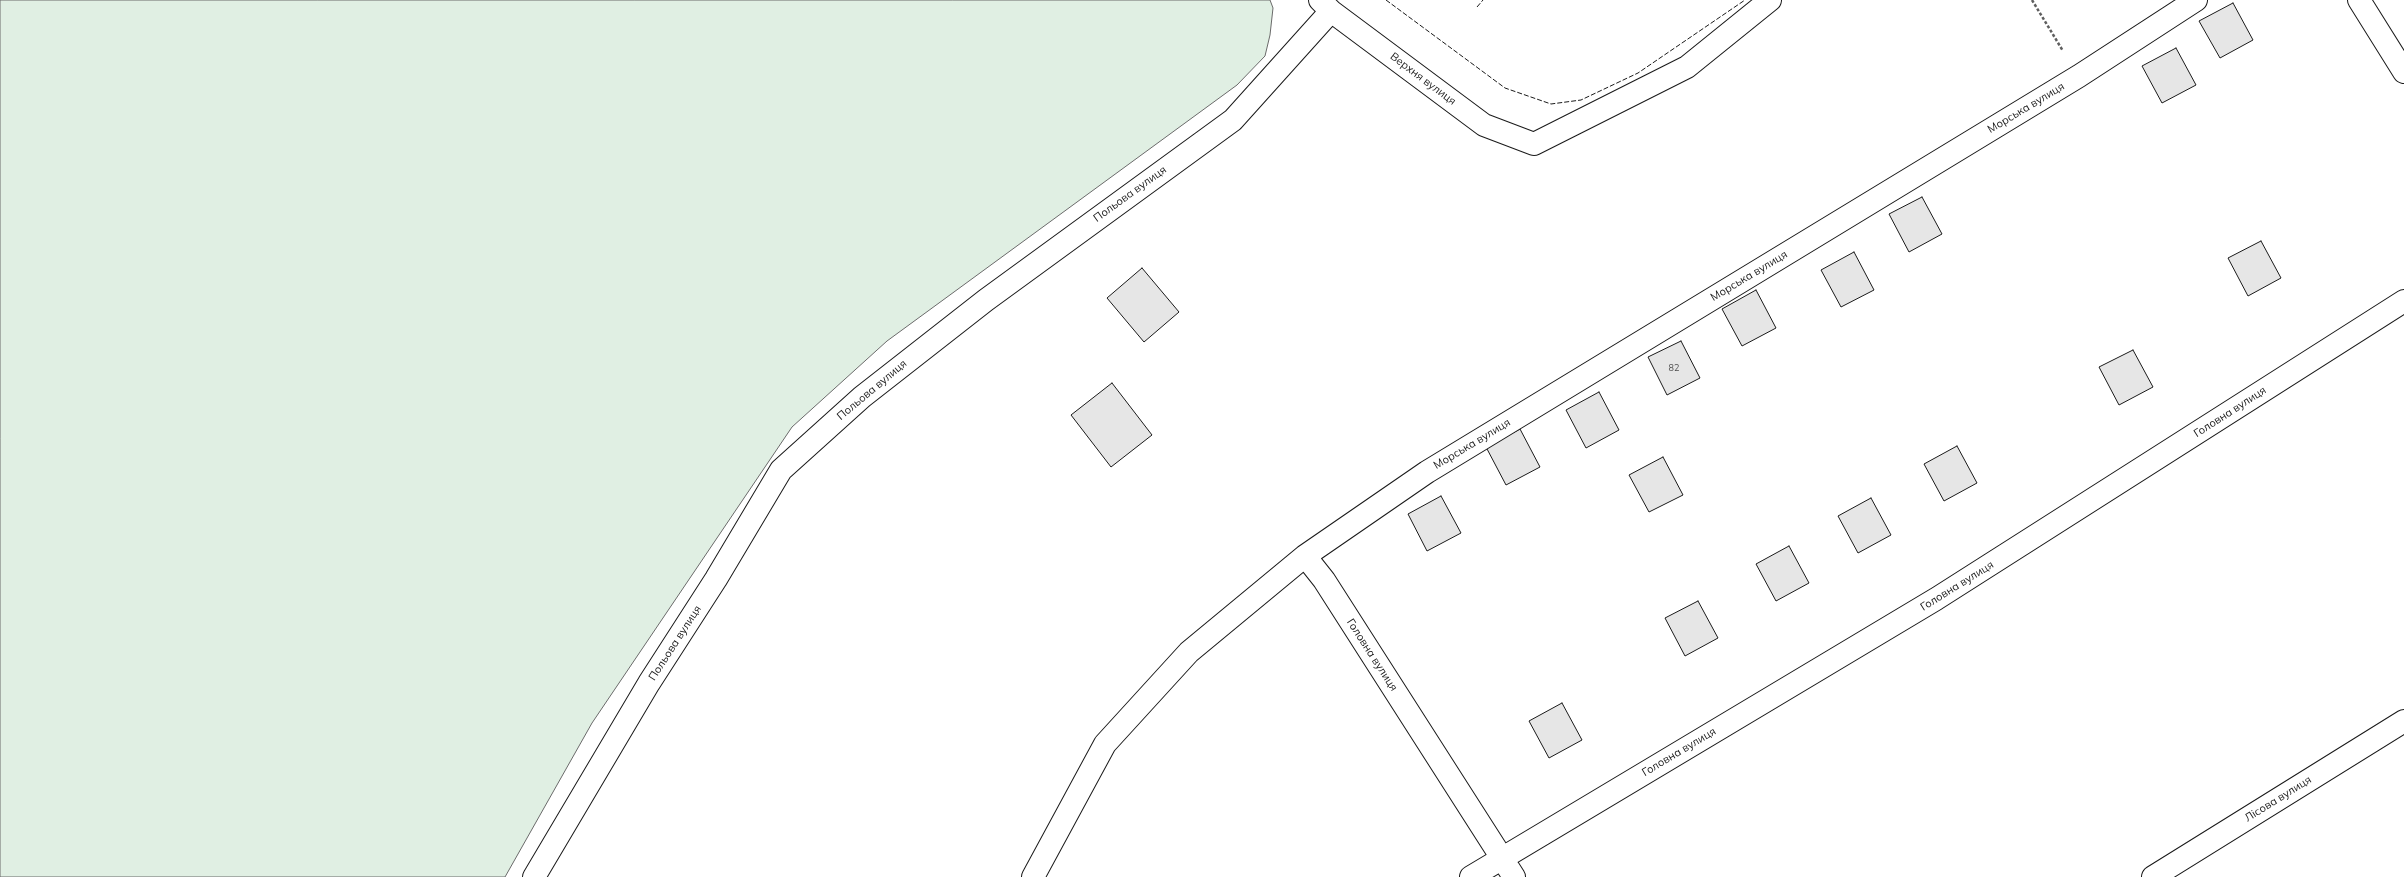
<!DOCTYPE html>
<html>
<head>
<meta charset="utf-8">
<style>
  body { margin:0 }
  canvas { display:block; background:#fff }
</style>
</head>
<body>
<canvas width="2404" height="877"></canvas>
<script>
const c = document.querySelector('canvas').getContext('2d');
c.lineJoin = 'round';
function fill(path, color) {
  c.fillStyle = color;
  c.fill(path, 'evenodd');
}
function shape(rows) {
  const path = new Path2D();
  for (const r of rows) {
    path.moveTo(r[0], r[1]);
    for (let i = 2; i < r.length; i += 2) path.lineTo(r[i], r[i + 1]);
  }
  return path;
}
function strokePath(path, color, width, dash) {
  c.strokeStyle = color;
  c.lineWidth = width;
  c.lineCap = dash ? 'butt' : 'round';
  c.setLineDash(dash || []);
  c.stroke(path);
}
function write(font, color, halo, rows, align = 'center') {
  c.font = font + ' Mulish,sans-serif';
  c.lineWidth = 3;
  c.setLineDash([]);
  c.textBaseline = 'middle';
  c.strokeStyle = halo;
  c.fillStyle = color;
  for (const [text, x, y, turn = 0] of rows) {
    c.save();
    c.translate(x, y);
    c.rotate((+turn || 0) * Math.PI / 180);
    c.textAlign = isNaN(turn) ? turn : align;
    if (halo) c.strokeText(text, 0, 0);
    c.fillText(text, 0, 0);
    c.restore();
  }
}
const green = shape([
  [0,0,1270,0,1273,8,1270,35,1265,56,1237,85,887,341,792,427,592,723,505,877,0,877,0,0]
]);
fill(green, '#e0efe3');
strokePath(green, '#6a6a6a', 1);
const building = shape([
  [2233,3,2253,40,2220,58,2199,21,2233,3],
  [2176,48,2196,85,2162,103,2142,66,2176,48],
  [1922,197,1942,234,1909,252,1889,214,1922,197],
  [2261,241,2281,278,2248,296,2228,258,2261,241],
  [1854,252,1874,290,1841,307,1821,270,1854,252],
  [1142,268,1179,312,1144,342,1107,298,1142,268],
  [1756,290,1776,328,1742,346,1722,309,1756,290],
  [1681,341,1700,378,1667,395,1648,357,1681,341],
  [2133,350,2153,387,2119,405,2099,367,2133,350],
  [1112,383,1152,435,1111,467,1071,415,1112,383],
  [1599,392,1619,430,1586,448,1566,410,1599,392],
  [1520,429,1540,467,1506,485,1486,447,1520,429],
  [1957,446,1977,483,1944,501,1924,464,1957,446],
  [1663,457,1683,495,1649,512,1629,475,1663,457],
  [1441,496,1461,533,1427,551,1408,514,1441,496],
  [1871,498,1891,535,1858,553,1838,516,1871,498],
  [1789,546,1809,583,1776,601,1756,564,1789,546],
  [1698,601,1718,638,1685,656,1665,618,1698,601],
  [1562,703,1582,740,1549,758,1529,721,1562,703]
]);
fill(building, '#e6e6e6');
strokePath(building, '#1a1a1a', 1);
const minor = shape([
  [1320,0,1331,11,1484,125,1534,144,1687,67,1770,0],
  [2359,0,2404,72],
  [1305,556,1324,580,1514,877],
  [534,877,649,683,716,579,781,470,862,397,986,300,1233,120,1331,11],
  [1033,877,1105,744,1189,652,1305,556,1427,472,2079,76,2196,0],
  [1471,877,1936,599,2404,301],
  [2153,877,2404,721]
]);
strokePath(minor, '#1a1a1a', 24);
strokePath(shape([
  [2032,0,2063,51]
]), '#5f5f5f', 2.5, [3, 2]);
strokePath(minor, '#fff', 22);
strokePath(shape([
  [1386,0,1505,88,1551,104,1581,100,1638,73,1745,0],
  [1477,7,1483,0]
]), '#1a1a1a', 1, [5, 2]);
write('9px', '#4d4d4d', null, [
  ["82",1674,368]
]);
write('11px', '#1a1a1a', '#fff', [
  ["Верхня вулиця",1423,79,37],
  ["Морська вулиця",2026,108,-31],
  ["Польова вулиця",1130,194,-36],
  ["Морська вулиця",1749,276,-31],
  ["Польова вулиця",872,390,-40],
  ["Головна вулиця",2230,412,-33],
  ["Морська вулиця",1472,444,-31],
  ["Головна вулиця",1957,586,-32],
  ["Польова вулиця",675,643,-57],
  ["Головна вулиця",1372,655,57],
  ["Головна вулиця",1679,752,-31],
  ["Лісова вулиця",2278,799,-32]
]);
</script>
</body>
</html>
